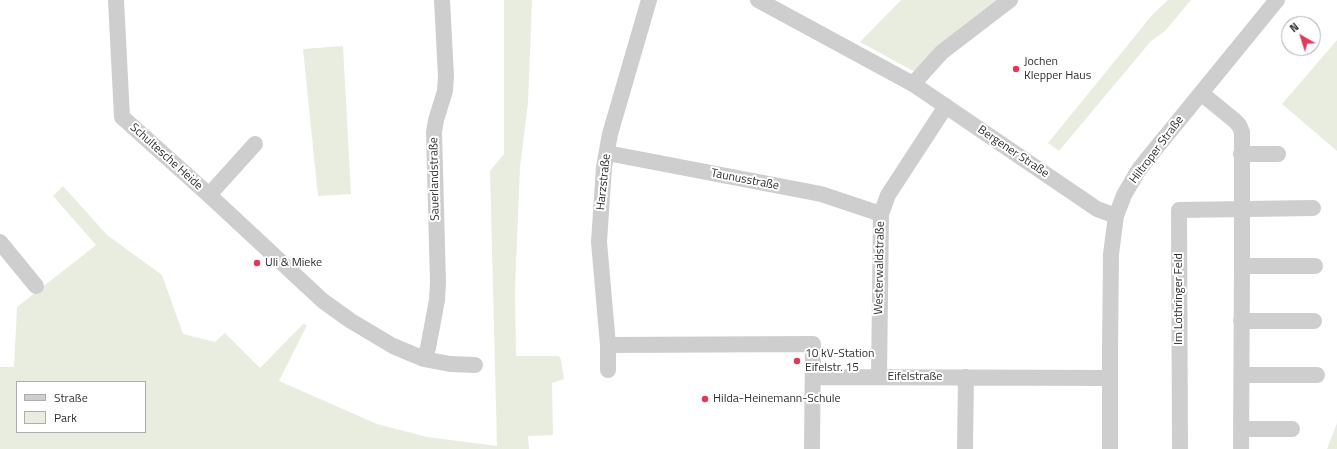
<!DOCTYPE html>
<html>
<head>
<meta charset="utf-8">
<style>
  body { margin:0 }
  #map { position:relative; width:1337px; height:449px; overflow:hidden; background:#fff; font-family:"Titillium Web",sans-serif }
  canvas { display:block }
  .legend { position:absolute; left:16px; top:381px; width:130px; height:52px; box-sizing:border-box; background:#fff; border:1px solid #adadad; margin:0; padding:5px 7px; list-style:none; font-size:12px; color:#313131 }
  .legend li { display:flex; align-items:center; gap:8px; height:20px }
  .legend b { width:20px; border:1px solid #adadad }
  .north { position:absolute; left:1281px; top:16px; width:40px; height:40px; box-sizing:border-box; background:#fff; border:1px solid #adadad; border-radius:50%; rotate:321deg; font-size:11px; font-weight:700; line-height:16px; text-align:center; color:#313131 }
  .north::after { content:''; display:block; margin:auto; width:14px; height:18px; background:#e13a58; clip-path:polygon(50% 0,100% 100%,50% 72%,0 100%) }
</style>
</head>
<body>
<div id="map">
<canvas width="1337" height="449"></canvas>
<ul class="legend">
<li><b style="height:5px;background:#cecece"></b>Straße</li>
<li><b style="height:11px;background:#e8eddf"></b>Park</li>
</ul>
<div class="north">N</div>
</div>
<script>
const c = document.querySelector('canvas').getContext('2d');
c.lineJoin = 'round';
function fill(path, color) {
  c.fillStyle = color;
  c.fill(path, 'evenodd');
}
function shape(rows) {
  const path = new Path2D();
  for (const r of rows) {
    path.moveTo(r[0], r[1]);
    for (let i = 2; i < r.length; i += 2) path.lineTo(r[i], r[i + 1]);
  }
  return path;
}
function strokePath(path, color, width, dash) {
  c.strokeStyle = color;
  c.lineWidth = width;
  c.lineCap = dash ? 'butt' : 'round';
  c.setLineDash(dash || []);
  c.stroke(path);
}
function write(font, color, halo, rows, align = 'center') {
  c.font = font + ' "Titillium Web",sans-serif';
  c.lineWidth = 4;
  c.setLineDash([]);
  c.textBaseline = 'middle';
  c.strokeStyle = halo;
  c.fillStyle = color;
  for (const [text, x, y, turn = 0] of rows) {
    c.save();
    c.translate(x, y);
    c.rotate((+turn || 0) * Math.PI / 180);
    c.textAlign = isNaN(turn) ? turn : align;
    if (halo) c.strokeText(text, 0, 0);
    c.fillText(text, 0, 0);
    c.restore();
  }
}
fill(shape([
  [504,0,532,0,528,103,520,167,515,290,516,356,559,356,561,360,564,379,552,383,553,435,528,436,529,449,0,449,0,367,14,367,17,307,96,245,53,196,63,186,107,235,162,275,183,334,215,342,225,333,260,368,303,324,307,325,279,381,377,424,427,437,497,446,490,171,504,154],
  [17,382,145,382,145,432,17,432],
  [901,0,999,0,915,72,860,42],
  [1168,0,1191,0,1165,31,1151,41,1059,151,1048,143,1153,14],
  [1337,40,1337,151,1282,104],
  [343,46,351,194,318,196,303,49],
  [1337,423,1337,449,1327,449]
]), '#e8eddf');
strokePath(shape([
  [116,0,122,117,209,195,323,301,351,321,393,346,424,359,450,364,475,365],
  [758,0,913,84,1097,209,1116,216],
  [913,84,942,52,1010,0],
  [1201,93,1234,120,1239,125,1242,132,1242,266,1241,449],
  [607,153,821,194,881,214],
  [1241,154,1278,154],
  [209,195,255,144],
  [0,242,36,286],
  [1242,266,1315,266],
  [1241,321,1314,321],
  [608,345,813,344,812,449],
  [424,359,428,348,437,300,438,283,434,132,436,120,445,91,446,76,442,0],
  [608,370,608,345,599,242,604,167,610,134,649,0],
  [1242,375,1317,375],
  [813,377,1110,378],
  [879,377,881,214,888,195,946,106],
  [1241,429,1292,429],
  [965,449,966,377],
  [1110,449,1110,350,1111,254,1116,216,1124,195,1138,171,1148,158,1277,0],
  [1180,449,1179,210,1313,208]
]), '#cecece', 16);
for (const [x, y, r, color] of [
  [1016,69,4,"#e13a58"],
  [257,263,4,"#e13a58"],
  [797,361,4,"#e13a58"],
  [705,399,4,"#e13a58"]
]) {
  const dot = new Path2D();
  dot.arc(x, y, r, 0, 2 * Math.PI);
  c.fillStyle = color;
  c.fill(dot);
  strokePath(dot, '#fff', 1.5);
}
write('12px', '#313131', '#fff', [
  ["Jochen",1024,62],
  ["Klepper Haus",1024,76],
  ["Uli & Mieke",265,263],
  ["10 kV-Station",805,354],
  ["Eifelstr. 15",805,368],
  ["Hilda-Heinemann-Schule",713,399]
], 'left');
write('12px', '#313131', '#fff', [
  ["Hiltroper Straße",1157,150,-53],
  ["Bergener Straße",1013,152,34],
  ["Schultesche Heide",166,157,42],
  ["Sauerlandstraße",435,179,-91],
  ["Taunusstraße",745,180,11],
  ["Harzstraße",604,182,-84],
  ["Westerwaldstraße",880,268,-89],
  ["Im Lothringer Feld",1179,299,-90],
  ["Eifelstraße",915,377]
]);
</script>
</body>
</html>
